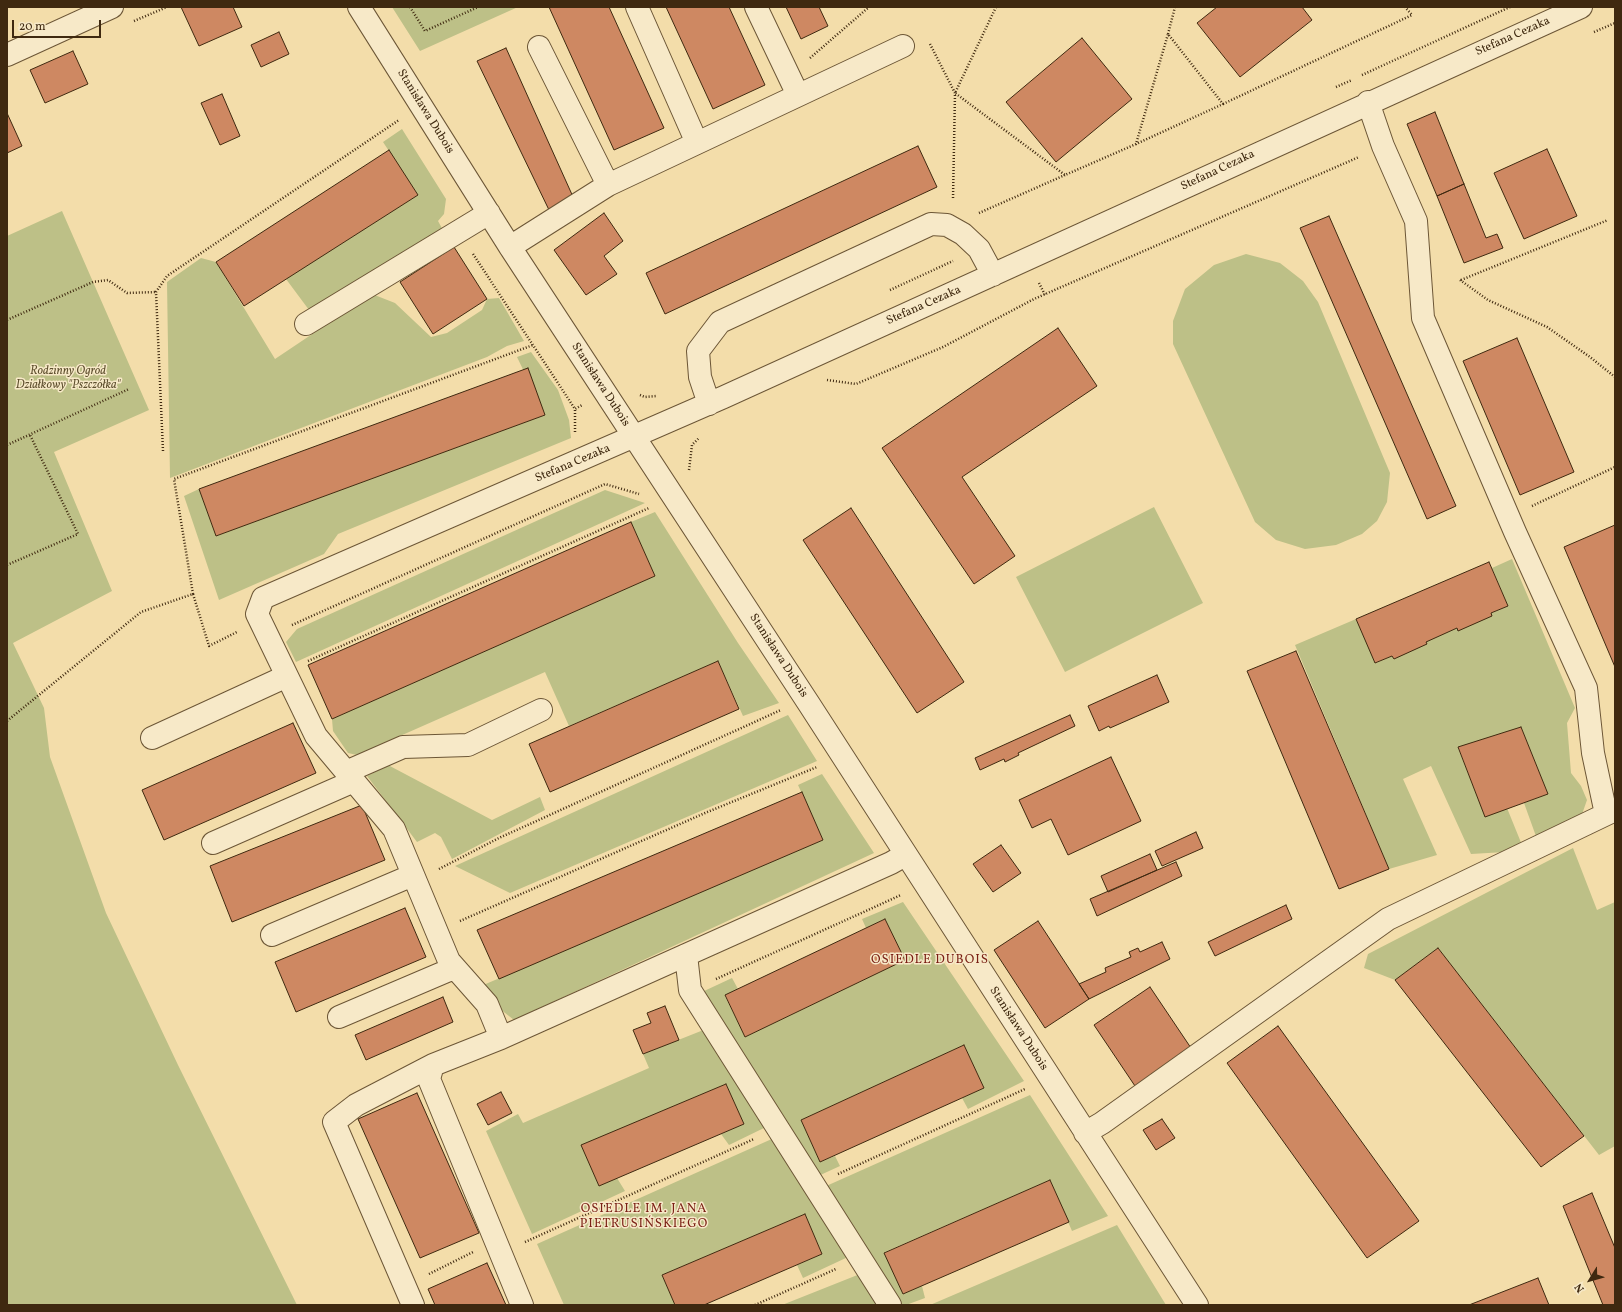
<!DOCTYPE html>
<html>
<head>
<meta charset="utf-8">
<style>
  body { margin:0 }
  #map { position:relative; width:1622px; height:1312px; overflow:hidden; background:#f3ddaa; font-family:Vollkorn,serif }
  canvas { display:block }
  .frame { position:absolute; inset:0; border:8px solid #3f2910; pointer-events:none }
  .north { position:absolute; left:1570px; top:1260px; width:40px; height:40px; -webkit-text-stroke:3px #f7e9c8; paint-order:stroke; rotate:233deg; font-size:11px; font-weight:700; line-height:16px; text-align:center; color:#3f2910 }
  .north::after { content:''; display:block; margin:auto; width:14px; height:18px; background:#3f2910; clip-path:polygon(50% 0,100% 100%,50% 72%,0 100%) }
  .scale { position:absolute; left:12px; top:20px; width:89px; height:18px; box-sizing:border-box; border:2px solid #3f2910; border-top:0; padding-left:5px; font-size:12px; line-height:14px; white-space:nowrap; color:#3f2910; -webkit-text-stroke:3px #f7e9c8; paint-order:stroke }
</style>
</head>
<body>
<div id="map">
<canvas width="1622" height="1312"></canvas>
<div class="frame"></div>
<div class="north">N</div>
<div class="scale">20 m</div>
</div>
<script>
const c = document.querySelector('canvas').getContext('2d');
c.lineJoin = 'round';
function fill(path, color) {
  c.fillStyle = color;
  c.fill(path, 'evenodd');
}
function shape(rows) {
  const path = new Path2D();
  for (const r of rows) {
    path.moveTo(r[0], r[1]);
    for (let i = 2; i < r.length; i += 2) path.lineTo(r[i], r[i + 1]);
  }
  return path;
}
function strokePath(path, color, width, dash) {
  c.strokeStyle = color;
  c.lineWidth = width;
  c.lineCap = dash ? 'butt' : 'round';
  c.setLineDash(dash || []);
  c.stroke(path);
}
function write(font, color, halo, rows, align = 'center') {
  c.font = font + ' Vollkorn,serif';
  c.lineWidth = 3;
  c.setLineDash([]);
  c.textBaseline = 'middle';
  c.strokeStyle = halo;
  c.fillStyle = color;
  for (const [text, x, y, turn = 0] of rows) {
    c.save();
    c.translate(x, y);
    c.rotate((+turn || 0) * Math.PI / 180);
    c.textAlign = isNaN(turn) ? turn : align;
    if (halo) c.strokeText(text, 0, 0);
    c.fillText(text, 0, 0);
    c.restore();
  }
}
fill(shape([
  [392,7,518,7,420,51],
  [402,129,446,199,444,214,438,221,444,232,312,314,286,279,418,195,383,142],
  [62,211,149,410,54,452,112,591,13,643,44,708,50,757,106,913,178,1065,297,1305,7,1305,7,236],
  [1246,254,1280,263,1303,281,1318,302,1390,473,1387,502,1377,521,1362,534,1336,545,1305,549,1276,540,1255,522,1173,344,1173,321,1185,289,1214,265],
  [201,258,216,262,275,359,372,294,395,303,431,337,447,333,482,310,487,299,499,298,524,341,507,346,487,357,170,478,167,282],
  [531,352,558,390,569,420,571,438,338,534,324,554,219,600,184,496,199,489,216,536,545,415,517,357],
  [605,490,645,503,296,662,286,642,297,629],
  [1154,507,1203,603,1065,672,1016,577],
  [655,512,738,643,779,703,743,716,718,661,569,726,545,672,357,755,348,753,333,731,332,719,655,576,631,522],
  [1512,559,1575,708,1567,723,1571,773,1581,786,1587,800,1580,820,1537,839,1524,803,1548,794,1521,727,1458,748,1485,816,1507,808,1522,845,1505,852,1471,854,1431,766,1403,779,1437,855,1389,869,1295,645,1356,619,1376,663,1508,606,1492,568],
  [788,715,817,761,510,893,455,866],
  [388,765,492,820,540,797,545,810,452,859,441,837,435,833,417,842,367,776],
  [822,774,874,853,514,1020,490,1001,481,986,823,840,798,785],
  [1573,848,1597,910,1615,902,1615,1146,1599,1155,1438,948,1395,980,1364,968,1368,954],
  [903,902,1024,1081,968,1109,962,1098,984,1088,964,1045,801,1120,820,1162,835,1156,840,1166,816,1177,702,992,732,978,738,989,725,996,745,1037,905,960,885,919,866,928,862,919],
  [706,1029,766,1127,729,1145,721,1134,744,1124,726,1084,582,1145,599,1186,617,1178,625,1191,532,1234,486,1131,518,1114,523,1123,649,1068,643,1054],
  [1030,1095,1108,1216,1072,1231,1050,1180,885,1252,903,1294,922,1286,925,1298,906,1305,898,1305,824,1187],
  [774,1138,848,1257,803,1278,797,1265,822,1254,805,1214,662,1275,675,1305,564,1305,537,1244],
  [1117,1225,1166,1305,930,1305],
  [865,1272,881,1305,782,1305]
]), '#bdc087');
const building = shape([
  [181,7,233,7,242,27,199,46,181,7],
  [549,7,609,7,664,128,614,150,549,7],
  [666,7,729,7,765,85,713,109,666,7],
  [786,7,819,7,828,26,801,39,786,7],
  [1217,7,1302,7,1312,20,1240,77,1197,23,1217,7],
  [279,32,289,54,261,67,251,45,279,32],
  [1082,38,1132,99,1056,162,1006,102,1082,38],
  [506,48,574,199,550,212,477,61,506,48],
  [73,51,88,84,45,103,30,70,73,51],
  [222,94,240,136,220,145,201,103,222,94],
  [1435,112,1464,184,1437,196,1407,124,1435,112],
  [7,113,22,146,7,153,7,113],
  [918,146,937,187,665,314,646,273,918,146],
  [1547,149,1577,216,1524,239,1494,173,1547,149],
  [389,150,418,195,244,306,216,262,389,150],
  [1464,184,1486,238,1497,234,1503,248,1464,263,1437,196,1464,184],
  [604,213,623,241,604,256,617,274,586,295,554,250,604,213],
  [1329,216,1456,506,1427,519,1300,228,1329,216],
  [454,247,487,299,433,334,400,282,454,247],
  [1058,328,1097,386,962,477,1015,556,974,584,882,448,1058,328],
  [1517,338,1574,472,1520,495,1463,361,1517,338],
  [528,368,545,415,216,536,199,489,528,368],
  [851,508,964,682,917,713,803,540,851,508],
  [631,522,655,576,332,719,308,665,631,522],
  [1615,525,1615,667,1564,547,1615,525],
  [1489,562,1508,606,1491,613,1492,616,1458,631,1457,628,1426,642,1427,644,1394,659,1392,656,1375,663,1356,619,1489,562],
  [1296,651,1389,869,1339,889,1247,671,1296,651],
  [718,661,739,709,550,792,529,744,718,661],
  [1157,675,1169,702,1110,728,1109,726,1099,731,1088,706,1157,675],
  [1070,715,1075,726,1018,753,1019,755,1005,762,1004,759,980,770,975,758,1070,715],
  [293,723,316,773,164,840,142,790,293,723],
  [1521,727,1548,794,1485,817,1458,747,1521,727],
  [1111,757,1141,821,1068,855,1051,819,1032,828,1019,800,1111,757],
  [802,792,823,840,499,979,477,930,802,792],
  [362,805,385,860,232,922,210,866,362,805],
  [1196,832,1203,848,1162,866,1155,851,1196,832],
  [1001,845,1021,873,993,892,973,864,1001,845],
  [1150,854,1157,870,1108,892,1101,876,1150,854],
  [1176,862,1182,876,1097,916,1090,899,1176,862],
  [1286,905,1292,919,1215,956,1208,942,1286,905],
  [405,908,426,957,296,1012,275,962,405,908],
  [885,919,905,960,745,1037,725,995,885,919],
  [1038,921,1089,999,1045,1028,994,950,1038,921],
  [1162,942,1170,959,1089,999,1079,984,1106,972,1105,968,1131,957,1129,952,1138,948,1140,952,1162,942],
  [1438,948,1584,1136,1541,1167,1395,980,1438,948],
  [1150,987,1191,1048,1135,1086,1094,1025,1150,987],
  [443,997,453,1022,366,1060,355,1035,443,997],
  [665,1006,679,1040,643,1054,633,1030,651,1023,647,1013,665,1006],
  [1278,1026,1419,1221,1367,1258,1227,1063,1278,1026],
  [964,1045,984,1088,820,1162,801,1120,964,1045],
  [726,1084,744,1124,599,1186,581,1145,726,1084],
  [501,1092,512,1113,488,1125,477,1104,501,1092],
  [417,1093,479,1233,420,1258,358,1119,417,1093],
  [1162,1119,1175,1138,1156,1150,1143,1130,1162,1119],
  [1050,1180,1069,1222,903,1294,884,1253,1050,1180],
  [1592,1193,1615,1248,1615,1305,1603,1305,1563,1206,1592,1193],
  [805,1214,822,1254,704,1305,675,1305,662,1275,805,1214],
  [487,1263,506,1305,435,1305,428,1289,487,1263],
  [1538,1278,1549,1305,1469,1305,1538,1278]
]);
fill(building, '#ce8862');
strokePath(building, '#3f2910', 1);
const minor = shape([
  [359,7,510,247,809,704,1197,1305],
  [637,7,697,143],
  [756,7,798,95],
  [539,47,608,185],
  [7,55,112,7],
  [1368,102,1383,146,1416,221,1423,318,1515,532,1586,688,1593,753,1606,814],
  [510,247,608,185,903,46],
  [306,324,489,213],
  [709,404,700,377,698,351,720,322,931,224,947,225,963,234,979,249,993,275],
  [152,738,287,676],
  [346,772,403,747,468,745,541,710],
  [213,843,354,781],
  [272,935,413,875],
  [686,955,690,990,890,1305],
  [339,1017,454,968],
  [501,1038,487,1004,449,961,394,829,316,736,257,614,263,598,724,397,1581,7],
  [433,1065,429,1079,522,1305],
  [1085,1133,1102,1123,1388,919,1615,810],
  [413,1305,334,1122,356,1105,433,1065,501,1038,891,863,905,855]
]);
strokePath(minor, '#6c5636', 24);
strokePath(shape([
  [410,7,425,31,478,7],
  [996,7,955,93,1065,175,1136,144,1168,34,1223,104,1136,144],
  [134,21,167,7],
  [1594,32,1615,23],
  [1168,34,1175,7],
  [930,44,955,93,953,199],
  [810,58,869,7],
  [1362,75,1510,7],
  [1336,87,1352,80],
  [1223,104,1412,15,1405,7],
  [979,213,1065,175],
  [473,254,575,409,582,405],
  [1460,280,1488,300,1547,327,1590,357,1615,377],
  [1461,280,1608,220],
  [1039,283,1045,295],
  [890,290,953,261],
  [7,320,93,282,108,280,127,293,156,292],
  [827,380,856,384,943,347,1034,299,1359,157],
  [640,395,645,397,657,396],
  [575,432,575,409],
  [7,445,129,389],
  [163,451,156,292,167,276,399,120],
  [689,470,692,445,699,438],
  [1532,506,1615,467],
  [7,565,78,534,30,435],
  [193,594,174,479,533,345],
  [292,625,605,484,639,494],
  [308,661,649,508],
  [7,721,141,612,193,594,209,646,237,632],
  [439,869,499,838,781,710],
  [460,921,705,813,817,767],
  [716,979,901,895],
  [838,1174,1025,1089],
  [525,1242,754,1139],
  [429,1274,473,1252],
  [755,1305,836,1269]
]), '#3f2910', 2.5, [1, 2]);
strokePath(minor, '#f7e9c8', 22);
write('12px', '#3f2910', '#f7e9c8', [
  ["Stefana Cezaka",1513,37,-24],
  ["Stanisława Dubois",425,112,58],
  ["Stefana Cezaka",1218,171,-25],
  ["Stefana Cezaka",924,306,-24],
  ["Stanisława Dubois",600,385,57],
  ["Stefana Cezaka",573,464,-23],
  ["Stanisława Dubois",778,656,57],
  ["Stanisława Dubois",1018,1029,57]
]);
write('italic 12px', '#5e4f2e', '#f7e9c8', [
  ["Rodzinny Ogród",68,372],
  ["Działkowy \"Pszczółka\"",68,386]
]);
c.letterSpacing = '1px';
write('13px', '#7a1f14', '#f7e9c8', [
  ["OSIEDLE DUBOIS",930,961],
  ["OSIEDLE IM. JANA",644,1210],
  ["PIETRUSIŃSKIEGO",644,1225]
]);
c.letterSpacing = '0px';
</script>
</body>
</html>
